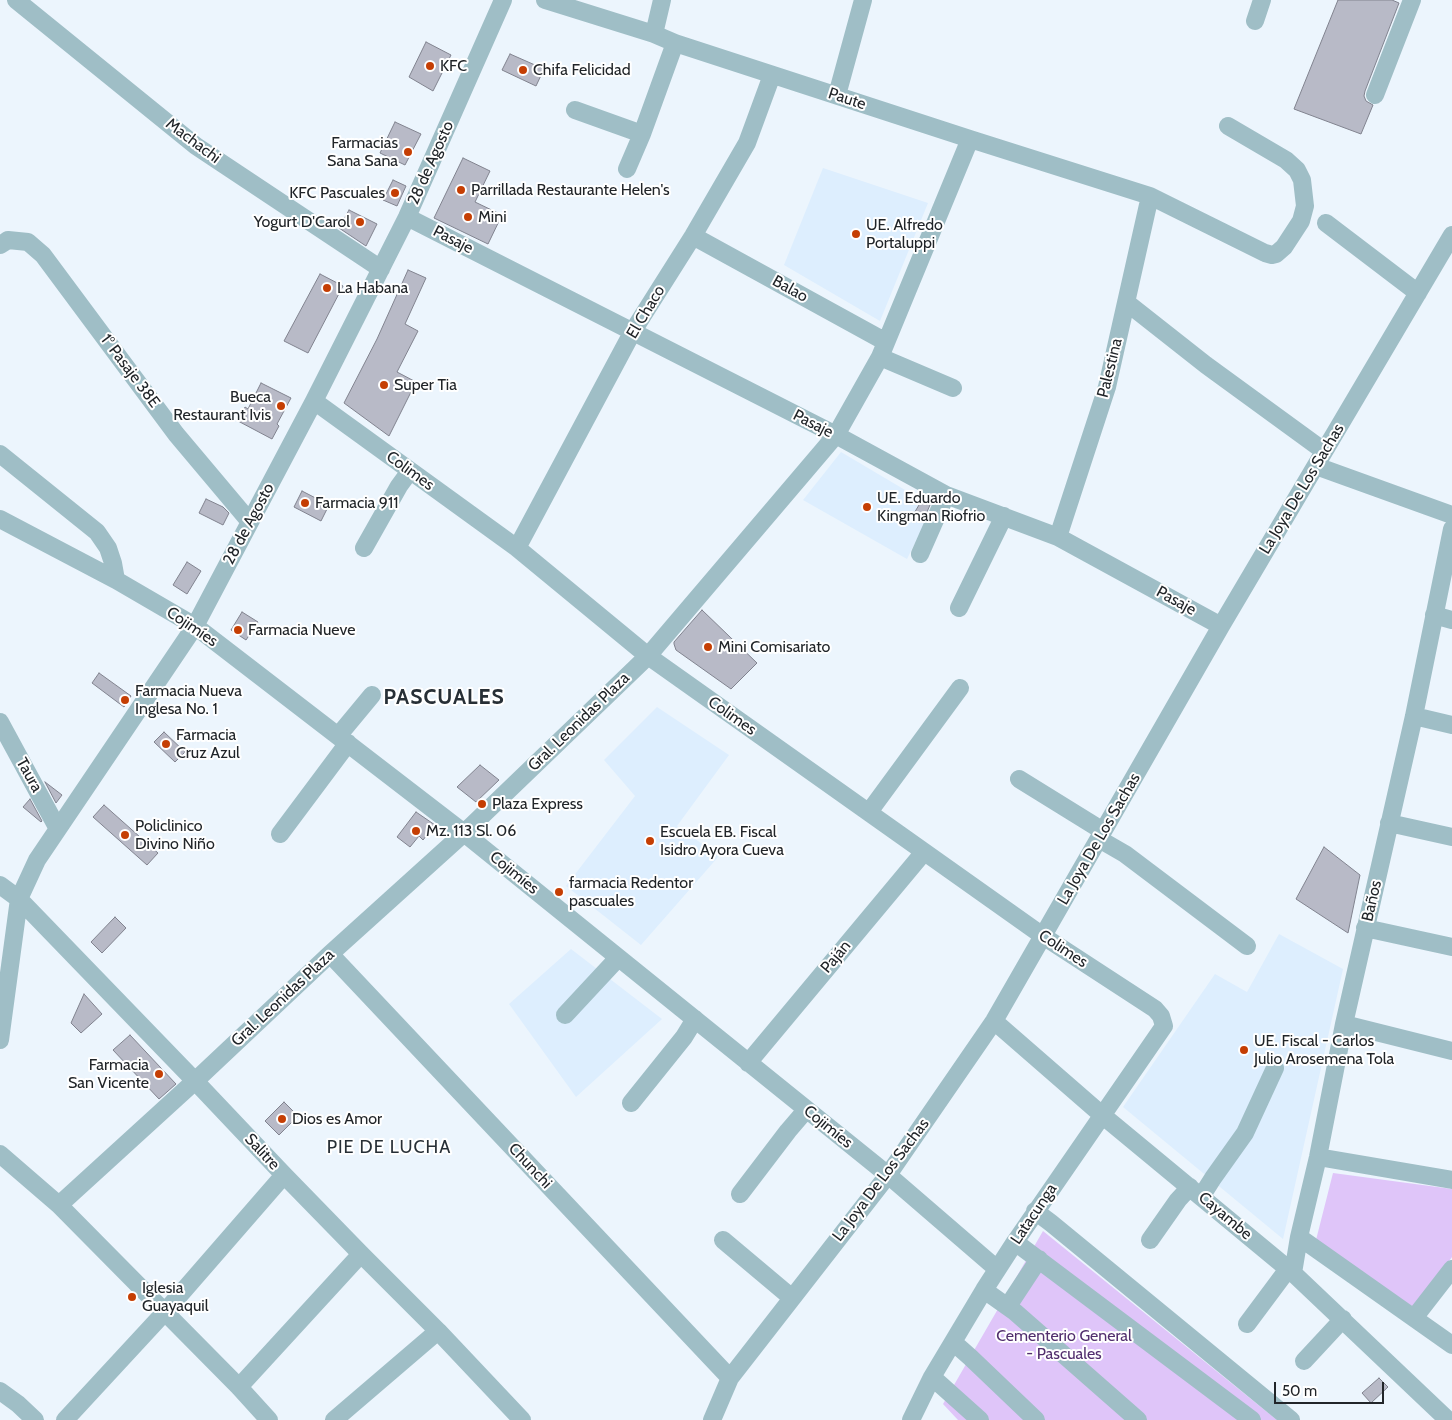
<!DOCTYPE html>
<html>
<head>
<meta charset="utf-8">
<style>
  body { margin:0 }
  #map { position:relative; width:1452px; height:1420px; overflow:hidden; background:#ecf5fd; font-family:Cabin,sans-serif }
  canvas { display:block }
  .scale { position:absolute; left:1274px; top:1382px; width:110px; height:22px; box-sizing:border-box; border:2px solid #212529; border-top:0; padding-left:6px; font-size:15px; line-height:18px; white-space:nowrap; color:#212529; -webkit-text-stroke:4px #fff; paint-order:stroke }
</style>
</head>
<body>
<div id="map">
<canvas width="1452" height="1420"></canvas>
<div class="scale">50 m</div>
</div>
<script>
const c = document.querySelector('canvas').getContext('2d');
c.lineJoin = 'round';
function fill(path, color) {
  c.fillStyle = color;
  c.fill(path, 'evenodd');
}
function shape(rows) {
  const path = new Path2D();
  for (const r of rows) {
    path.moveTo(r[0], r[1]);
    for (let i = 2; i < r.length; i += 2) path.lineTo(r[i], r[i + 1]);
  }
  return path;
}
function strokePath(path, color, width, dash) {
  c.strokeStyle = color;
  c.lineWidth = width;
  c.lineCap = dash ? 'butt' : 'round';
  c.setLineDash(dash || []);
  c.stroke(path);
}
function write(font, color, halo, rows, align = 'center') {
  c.font = font + ' Cabin,sans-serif';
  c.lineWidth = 4;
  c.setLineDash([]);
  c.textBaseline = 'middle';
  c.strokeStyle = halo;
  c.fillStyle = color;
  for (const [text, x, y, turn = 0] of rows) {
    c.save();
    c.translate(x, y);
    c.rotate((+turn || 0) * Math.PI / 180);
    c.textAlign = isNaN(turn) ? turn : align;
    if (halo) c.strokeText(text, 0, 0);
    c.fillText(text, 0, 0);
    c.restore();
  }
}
fill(shape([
  [823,168,928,203,880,321,784,265],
  [841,452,922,500,913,515,925,523,907,559,803,500],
  [657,707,729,755,677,826,719,856,641,945,566,886,635,796,604,760],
  [1279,934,1343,969,1283,1239,1123,1107,1215,974,1247,992],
  [571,949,662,1019,576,1097,509,1004]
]), '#ddeefe');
fill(shape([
  [1333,1173,1452,1189,1452,1257,1412,1312,1316,1240],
  [1043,1231,1277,1420,958,1420,943,1404]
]), '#dfc5f9');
const building = shape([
  [1338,0,1392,0,1399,3,1365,91,1364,96,1366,101,1373,105,1361,134,1294,109,1338,0],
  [426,42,451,55,433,91,409,77,426,42],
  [510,54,544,69,536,86,502,70,510,54],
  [395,122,421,134,405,165,380,153,395,122],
  [463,158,490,171,475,202,502,215,488,244,434,218,463,158],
  [393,180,406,186,397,206,383,200,393,180],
  [349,210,377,224,366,246,339,228,349,210],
  [408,270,426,278,405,324,418,331,397,372,416,382,389,436,344,403,377,339,408,270],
  [320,274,343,286,308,353,284,341,320,274],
  [261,383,291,398,277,424,279,426,272,439,238,421,245,407,248,409,261,383],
  [302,491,329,505,321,521,294,507,302,491],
  [206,499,223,507,229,513,223,525,199,513,206,499],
  [922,500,930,505,923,521,913,515,922,500],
  [187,562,201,571,187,594,173,585,187,562],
  [702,610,757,663,731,689,676,650,674,644,674,642,702,610],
  [242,612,258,622,246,640,231,630,242,612],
  [99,673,131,696,124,707,92,683,99,673],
  [164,732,185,752,175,762,154,742,164,732],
  [480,765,499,780,476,802,457,787,480,765],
  [45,782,62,795,56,803,45,782],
  [30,799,42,821,41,822,23,807,30,799],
  [104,805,158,853,147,865,93,817,104,805],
  [416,812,435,825,423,840,419,836,410,847,397,837,416,812],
  [1324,847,1360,875,1348,933,1296,899,1324,847],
  [115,917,126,928,102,953,91,942,115,917],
  [84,994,102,1014,81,1033,71,1023,84,994],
  [130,1035,176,1084,159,1099,113,1050,130,1035],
  [284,1102,298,1116,279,1135,265,1121,284,1102],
  [1379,1378,1388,1387,1371,1403,1362,1393,1379,1378]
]);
fill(building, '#b8bac7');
strokePath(building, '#81838f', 1);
strokePath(shape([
  [16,0,196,146,381,269],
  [545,0,654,34,675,43,970,139,1150,196,1265,253,1272,255,1276,254,1284,247,1301,221,1305,206,1302,180,1297,170,1286,160,1228,126],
  [1255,21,1262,0],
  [654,34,662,0],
  [837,95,863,0],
  [1375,95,1412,0],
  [575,110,642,134],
  [627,169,642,134,675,43],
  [407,217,836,435,946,495,1058,537,1221,626],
  [1326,223,1418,293],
  [693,236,886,342],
  [0,245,8,240,28,242,43,255,176,434,250,522],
  [1126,302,1206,365,1324,451],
  [880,357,953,388],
  [314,401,517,548,648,656,1043,936,1155,1009,1161,1016,1164,1026,1015,1242,984,1290,932,1377,911,1420],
  [0,454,97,532,108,548,113,563,116,580],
  [1316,466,1452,515],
  [0,519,116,580,195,626,464,833,888,1175,997,1269],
  [1058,537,1107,387,1150,196],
  [364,548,399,486,410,471],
  [517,548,633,331,693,236,747,143,772,75],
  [920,554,946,495],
  [959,608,1004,516],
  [1434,615,1452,620],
  [1414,716,1452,725],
  [0,722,58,829],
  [338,736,372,695],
  [1019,779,1103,831],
  [869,812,960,688],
  [1389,823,1452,837],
  [280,834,348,743],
  [1099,839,1125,854,1247,946],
  [0,885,19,899,195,1081,284,1175,361,1254,438,1331,522,1420],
  [1365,928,1452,947],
  [330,954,730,1378],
  [565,1015,618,958],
  [994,1021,1102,1115,1293,1273,1448,1420],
  [1344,1024,1452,1051],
  [0,1040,19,899,37,860,195,626,314,401,407,217,503,0],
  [748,1063,924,852],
  [631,1103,684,1037,695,1019],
  [0,1154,59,1205,239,1387,269,1420],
  [1318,1157,1452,1180],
  [740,1194,788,1131,806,1110],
  [1201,1197,1213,1178,1245,1133,1275,1068],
  [59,1205,195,1081,330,954,464,833,648,656,836,435,880,357,970,139],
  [1035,1211,1051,1223,1291,1420],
  [1299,1237,1452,1345],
  [723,1240,792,1298],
  [1150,1240,1178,1200,1190,1187],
  [1015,1242,1252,1420],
  [1293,1273,1299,1237,1318,1157,1344,1024,1414,716,1452,529],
  [984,1290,1015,1312,1138,1420],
  [1008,1306,1039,1259],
  [1414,1318,1452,1269],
  [1247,1324,1288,1269],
  [953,1342,970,1357,1036,1420],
  [1304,1361,1343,1319],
  [932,1377,980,1420],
  [239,1387,361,1254],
  [0,1391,18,1404,35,1420],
  [65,1420,164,1313,284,1175],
  [334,1420,438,1331],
  [712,1420,730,1378,888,1175,994,1021,1221,626,1452,235]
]), '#9fbec6', 18);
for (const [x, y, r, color] of [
  [430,66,5,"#c53e03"],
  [523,70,5,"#c53e03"],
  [408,152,5,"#c53e03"],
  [461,190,5,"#c53e03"],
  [395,193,5,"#c53e03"],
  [468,217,5,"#c53e03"],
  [360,222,5,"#c53e03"],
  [856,234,5,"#c53e03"],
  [327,288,5,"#c53e03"],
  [384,385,5,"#c53e03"],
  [281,406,5,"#c53e03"],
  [305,503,5,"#c53e03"],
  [867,507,5,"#c53e03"],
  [238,630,5,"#c53e03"],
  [708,647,5,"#c53e03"],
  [125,700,5,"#c53e03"],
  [166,744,5,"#c53e03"],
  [482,804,5,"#c53e03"],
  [416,831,5,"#c53e03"],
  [125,835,5,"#c53e03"],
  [650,841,5,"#c53e03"],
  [559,892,5,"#c53e03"],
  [1244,1050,5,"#c53e03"],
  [159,1074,5,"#c53e03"],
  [282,1119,5,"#c53e03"],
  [132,1297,5,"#c53e03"]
]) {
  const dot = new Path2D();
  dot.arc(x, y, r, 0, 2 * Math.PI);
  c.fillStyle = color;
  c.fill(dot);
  strokePath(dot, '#fff', 2);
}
write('16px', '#212529', '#fff', [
  ["KFC",440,66],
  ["Chifa Felicidad",533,70],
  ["Farmacias",398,143,"right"],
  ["Sana Sana",398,161,"right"],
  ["Parrillada Restaurante Helen's",471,190],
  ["KFC Pascuales",385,193,"right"],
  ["Mini",478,217],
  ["Yogurt D'Carol",350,222,"right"],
  ["UE. Alfredo",866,225],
  ["Portaluppi",866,243],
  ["La Habana",337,288],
  ["Super Tia",394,385],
  ["Bueca",271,397,"right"],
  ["Restaurant Ivis",271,415,"right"],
  ["UE. Eduardo",877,498],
  ["Kingman Riofrio",877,516],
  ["Farmacia 911",315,503],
  ["Farmacia Nueve",248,630],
  ["Mini Comisariato",718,647],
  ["Farmacia Nueva",135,691],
  ["Inglesa No. 1",135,709],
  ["Farmacia",176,735],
  ["Cruz Azul",176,753],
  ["Plaza Express",492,804],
  ["Policlinico",135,826],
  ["Divino Niño",135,844],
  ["Mz. 113 Sl. 06",426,831],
  ["Escuela EB. Fiscal",660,832],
  ["Isidro Ayora Cueva",660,850],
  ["farmacia Redentor",569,883],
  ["pascuales",569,901],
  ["UE. Fiscal - Carlos",1254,1041],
  ["Julio Arosemena Tola",1254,1059],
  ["Farmacia",149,1065,"right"],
  ["San Vicente",149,1083,"right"],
  ["Dios es Amor",292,1119],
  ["Iglesia",142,1288],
  ["Guayaquil",142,1306]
], 'left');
write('16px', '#212529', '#fff', [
  ["Paute",847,99,18],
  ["Machachi",193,141,37],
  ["28 de Agosto",431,163,-66],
  ["Pasaje",453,240,27],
  ["Balao",790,289,29],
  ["El Chaco",646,312,-59],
  ["Palestina",1110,368,-76],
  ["1° Pasaje 38E",130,371,53],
  ["Pasaje",813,424,27],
  ["Colimes",410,471,36],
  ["La Joya De Los Sachas",1302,489,-59],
  ["28 de Agosto",249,524,-62],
  ["Pasaje",1176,601,29],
  ["Cojimíes",192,627,34],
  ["Colimes",732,716,35],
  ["Gral. Leonidas Plaza",579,722,-44],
  ["Taura",29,775,61],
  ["La Joya De Los Sachas",1099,839,-60],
  ["Cojimíes",514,873,39],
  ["Baños",1372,901,-77],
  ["Colimes",1063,949,33],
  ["Paján",836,957,-50],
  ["Gral. Leonidas Plaza",283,998,-43],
  ["Cojimíes",828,1127,39],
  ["Salitre",262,1152,47],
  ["Chunchi",530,1166,47],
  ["La Joya De Los Sachas",881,1180,-53],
  ["Latacunga",1034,1214,-56],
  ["Cayambe",1225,1216,40]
]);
write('16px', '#522f6e', '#fff', [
  ["Cementerio General",1064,1336],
  ["- Pascuales",1064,1354]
]);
c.letterSpacing = '1px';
write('18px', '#272f36', '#fff', [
  ["PIE DE LUCHA",389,1148]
]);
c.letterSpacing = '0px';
c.letterSpacing = '1px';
write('bold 21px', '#272f36', '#fff', [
  ["PASCUALES",444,698]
]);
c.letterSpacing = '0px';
</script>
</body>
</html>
